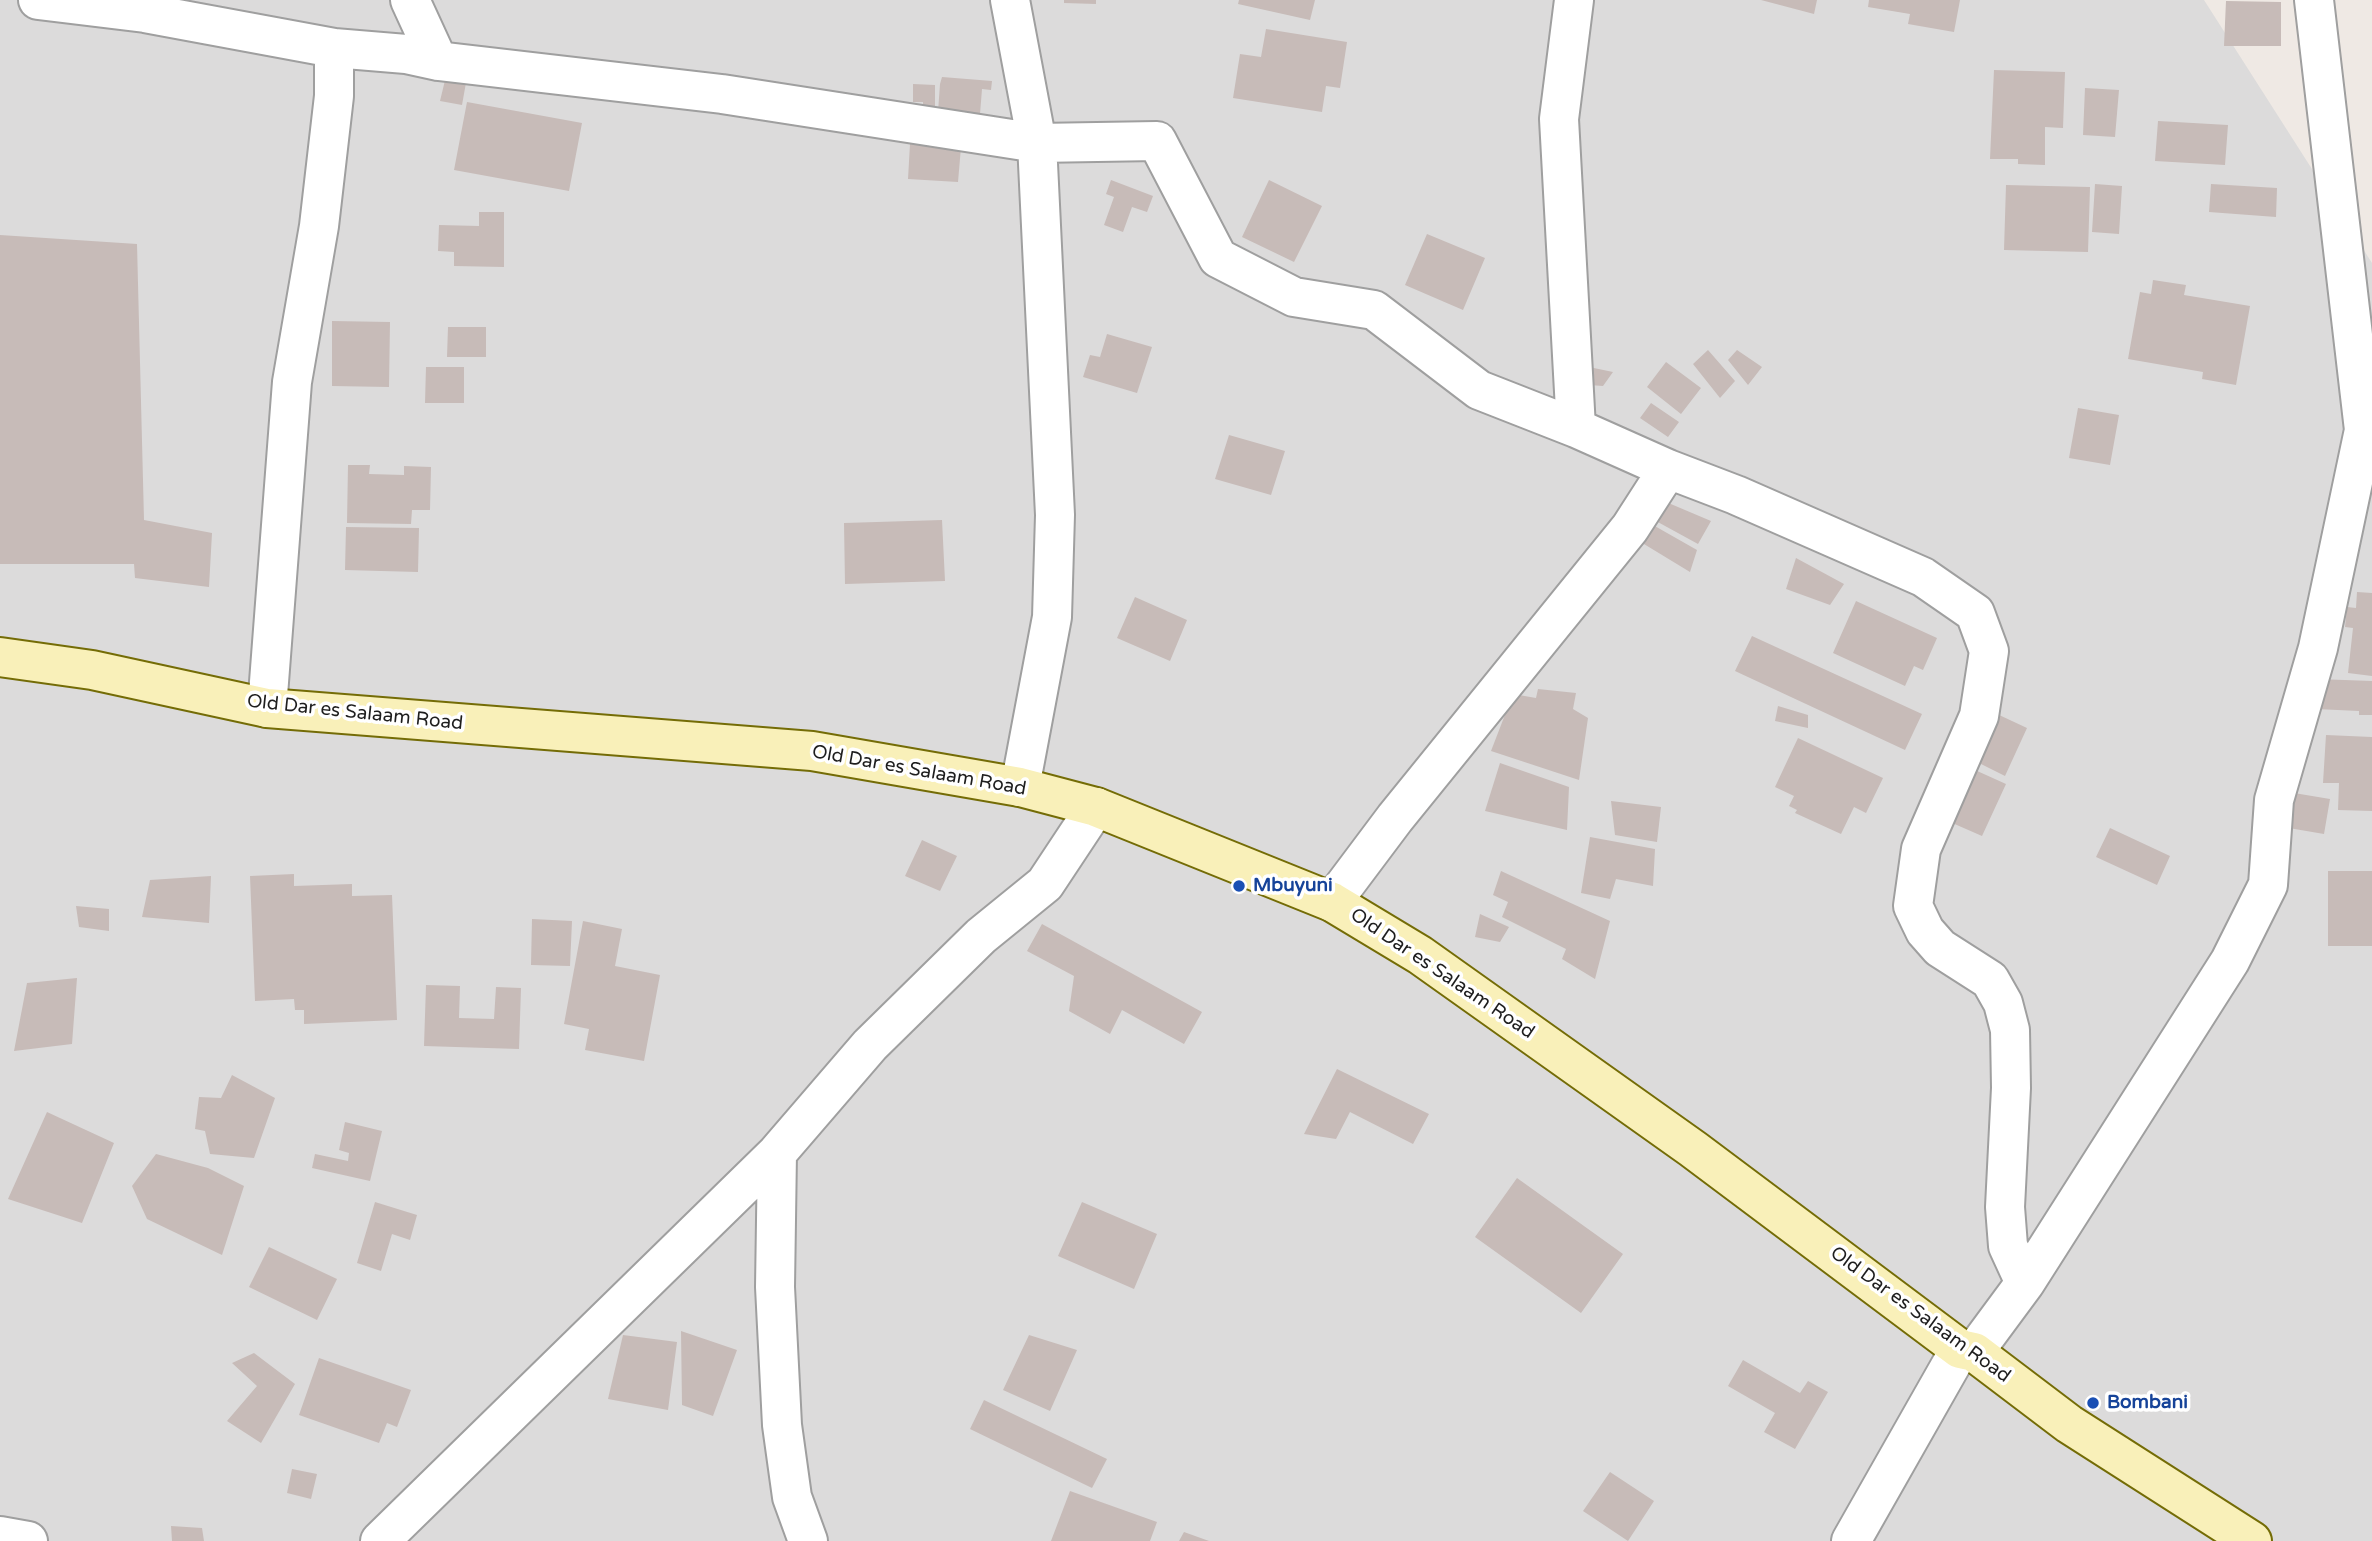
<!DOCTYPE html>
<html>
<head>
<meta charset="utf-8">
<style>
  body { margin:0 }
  canvas { display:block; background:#efe9e4 }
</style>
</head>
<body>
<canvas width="2372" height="1541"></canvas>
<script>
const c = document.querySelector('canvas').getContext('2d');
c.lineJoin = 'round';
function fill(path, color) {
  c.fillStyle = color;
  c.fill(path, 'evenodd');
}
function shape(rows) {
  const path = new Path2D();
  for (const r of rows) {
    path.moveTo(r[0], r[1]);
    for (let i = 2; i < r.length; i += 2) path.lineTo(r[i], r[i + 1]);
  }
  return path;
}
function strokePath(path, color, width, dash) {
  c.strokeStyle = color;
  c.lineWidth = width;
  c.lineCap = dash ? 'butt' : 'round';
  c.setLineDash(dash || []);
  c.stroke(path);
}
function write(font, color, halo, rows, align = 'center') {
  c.font = font + ' "Varela Round",sans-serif';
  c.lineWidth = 7;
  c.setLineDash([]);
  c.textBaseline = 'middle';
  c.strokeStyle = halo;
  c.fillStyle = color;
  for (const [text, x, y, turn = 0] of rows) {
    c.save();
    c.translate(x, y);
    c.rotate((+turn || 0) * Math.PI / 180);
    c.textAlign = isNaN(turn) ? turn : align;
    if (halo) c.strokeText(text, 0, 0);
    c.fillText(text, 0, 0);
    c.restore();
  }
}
fill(shape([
  [0,0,2204,0,2372,263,2372,1541,0,1541]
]), '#dcdbdb');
fill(shape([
  [1064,0,1096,0,1096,4,1064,3],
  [1239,0,1315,0,1310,20,1238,4],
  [1761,0,1817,0,1814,14],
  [1869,0,1960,0,1954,32,1908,24,1910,14,1868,7],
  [2226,1,2281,2,2281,46,2224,46],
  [1266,29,1347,42,1340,88,1326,86,1322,112,1233,98,1240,54,1261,57],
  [1994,70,2065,72,2063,128,2045,127,2045,165,2018,164,2018,159,1990,159],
  [447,72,467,77,462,105,440,101],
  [942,77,992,81,991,90,982,89,980,114,938,112,940,84],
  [913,84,935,85,935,114,923,114,923,102,913,102],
  [2085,88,2119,90,2115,137,2083,135],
  [467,102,582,123,569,191,454,170],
  [2158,121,2228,125,2225,165,2155,161],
  [910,144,961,147,958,182,908,179],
  [1111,180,1153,196,1147,212,1132,207,1123,232,1104,225,1114,197,1106,194],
  [1269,180,1322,206,1294,262,1242,237],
  [2095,184,2122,186,2119,234,2092,232],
  [2211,184,2277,188,2276,217,2209,212],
  [2006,185,2090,187,2088,252,2004,250],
  [479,212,504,212,504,267,454,266,454,252,438,251,439,225,479,226],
  [1427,234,1485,258,1463,310,1405,285],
  [0,235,137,244,144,520,212,533,209,587,135,578,134,564,0,564],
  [2153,280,2186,285,2184,295,2250,306,2236,385,2202,379,2203,372,2128,359,2140,292,2151,294],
  [332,321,390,322,389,387,332,386],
  [448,327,486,327,486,357,447,357],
  [1107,334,1152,347,1137,393,1083,377,1090,355,1100,357],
  [1708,350,1735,381,1720,398,1693,364],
  [1737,350,1762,367,1748,385,1728,360],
  [1565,362,1613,372,1603,386,1561,383],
  [1666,362,1701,388,1681,414,1647,387],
  [426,367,464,367,464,403,425,403],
  [1651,403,1679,422,1668,437,1640,418],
  [2078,408,2119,415,2110,465,2069,458],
  [1229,435,1285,451,1271,495,1215,479],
  [348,465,370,465,369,474,404,475,404,466,431,467,430,510,412,510,411,524,347,523],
  [1659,499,1711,521,1698,544,1645,515],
  [942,520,945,581,845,584,844,523],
  [1653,525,1697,550,1690,572,1639,541],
  [346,527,419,528,418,572,345,570],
  [1796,558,1844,584,1830,605,1786,589],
  [2357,592,2372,593,2372,676,2348,673,2353,628,2345,627,2347,607,2356,608],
  [1135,597,1187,620,1170,661,1117,638],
  [1856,601,1937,638,1923,670,1914,666,1905,686,1833,653],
  [1752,636,1922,714,1905,750,1735,671],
  [2316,679,2372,681,2372,715,2359,715,2359,711,2316,709],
  [1538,689,1576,693,1573,709,1588,718,1579,780,1491,751,1513,694,1536,698],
  [1778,706,1808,715,1808,728,1775,721],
  [1997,714,2027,728,2005,776,1975,761],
  [2326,735,2372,737,2372,811,2338,810,2339,783,2323,783],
  [1798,738,1883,778,1866,813,1854,807,1841,834,1795,813,1797,810,1789,806,1794,796,1775,787],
  [1500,763,1569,787,1567,830,1485,811],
  [1975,770,2006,784,1982,836,1950,822],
  [2288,792,2330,799,2324,834,2283,827],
  [1611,801,1661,807,1657,842,1615,835],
  [2110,828,2170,856,2157,885,2096,857],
  [1590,837,1655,849,1653,886,1616,879,1610,899,1581,893],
  [922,840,957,856,940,891,905,876],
  [1501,871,1610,921,1595,979,1562,959,1566,949,1502,917,1508,902,1493,895],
  [2328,871,2372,871,2372,946,2328,946],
  [294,874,294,886,352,884,352,896,392,895,397,1020,304,1024,304,1010,295,1010,294,999,255,1001,250,876],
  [211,876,209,923,142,917,150,880],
  [76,906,109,909,109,931,79,927],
  [1480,914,1509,927,1500,942,1475,937],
  [532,919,572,921,570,966,531,965],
  [583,921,622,929,615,966,660,975,644,1061,585,1050,589,1029,564,1024],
  [1042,924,1202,1012,1184,1044,1122,1010,1110,1034,1069,1011,1074,976,1027,951],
  [77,978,72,1044,14,1051,27,983],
  [426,985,460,986,459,1018,494,1019,496,987,521,988,519,1049,424,1046],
  [1337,1069,1429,1114,1413,1144,1350,1112,1336,1139,1304,1134],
  [232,1075,275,1098,254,1158,210,1154,205,1131,195,1129,199,1097,221,1098],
  [47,1112,114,1143,82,1223,8,1199],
  [345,1122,382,1131,370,1181,312,1168,315,1154,348,1161,349,1153,339,1150],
  [156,1154,208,1168,244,1186,222,1255,147,1219,132,1186],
  [1517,1178,1623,1254,1581,1313,1475,1237],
  [375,1202,417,1215,410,1240,392,1234,381,1271,357,1263],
  [1082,1202,1157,1234,1134,1289,1058,1256],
  [269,1247,337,1279,317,1320,249,1287],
  [681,1331,737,1350,713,1416,682,1405],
  [623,1335,677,1342,668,1410,608,1399],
  [1029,1335,1077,1350,1050,1411,1003,1390],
  [254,1353,295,1384,261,1443,227,1421,257,1386,232,1363],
  [319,1358,411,1390,397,1427,387,1423,379,1443,299,1415],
  [1743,1360,1800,1393,1808,1381,1828,1392,1795,1449,1764,1432,1775,1413,1728,1386],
  [984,1400,1107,1459,1092,1488,970,1429],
  [292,1469,317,1474,311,1499,287,1493],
  [1610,1472,1654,1501,1628,1541,1583,1511],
  [1070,1491,1157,1522,1150,1541,1051,1541],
  [171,1526,202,1528,204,1541,172,1541],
  [1184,1532,1209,1541,1179,1541]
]), '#c7bbb8');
const street = shape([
  [38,0,145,13,334,48,406,54,438,61,722,94,1037,143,1157,141,1218,258,1294,297,1374,310,1479,390,1576,428,1668,469,1736,495,1923,577,1975,613,1989,651,1979,716,1921,849,1913,906,1925,931,1940,948,1990,980,2003,1003,2010,1030,2011,1088,2005,1207,2008,1246,2025,1283],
  [410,0,438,61],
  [1010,0,1037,143,1055,515,1052,617,1020,787],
  [1574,0,1559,119,1576,428],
  [267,708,292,382,319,226,334,96,334,48],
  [1332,902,1395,818,1630,528,1668,469],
  [777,1153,775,1287,782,1425,792,1497,808,1541],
  [1974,1352,2025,1283,2230,961,2268,885,2274,800,2318,648,2364,430,2314,0],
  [0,1536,28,1541],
  [380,1541,777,1153,870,1045,981,936,1045,884,1096,807],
  [1851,1541,1960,1349]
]);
const secondary = shape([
  [0,657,92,670,267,708,812,751,1020,787,1096,807,1332,902,1420,955,1693,1149,1960,1349,1974,1352,2069,1424,2252,1541]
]);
strokePath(street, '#9f9f9f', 42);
strokePath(secondary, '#746c06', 42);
strokePath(street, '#fff', 38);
strokePath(secondary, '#f9f0b9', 38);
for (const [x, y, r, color] of [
  [1239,886,7,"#1a4fb4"],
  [2093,1403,7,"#1a4fb4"]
]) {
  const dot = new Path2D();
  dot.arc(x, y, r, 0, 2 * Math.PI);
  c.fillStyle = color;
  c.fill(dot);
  strokePath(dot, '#fff', 2.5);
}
write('19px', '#1e1e1e', '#fff', [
  ["Old Dar es Salaam Road",355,713,6],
  ["Old Dar es Salaam Road",919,771,10],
  ["Old Dar es Salaam Road",1442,974,34],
  ["Old Dar es Salaam Road",1920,1315,36]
]);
write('bold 19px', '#164399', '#fff', [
  ["Mbuyuni",1253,886],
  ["Bombani",2107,1403]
], 'left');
</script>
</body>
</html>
